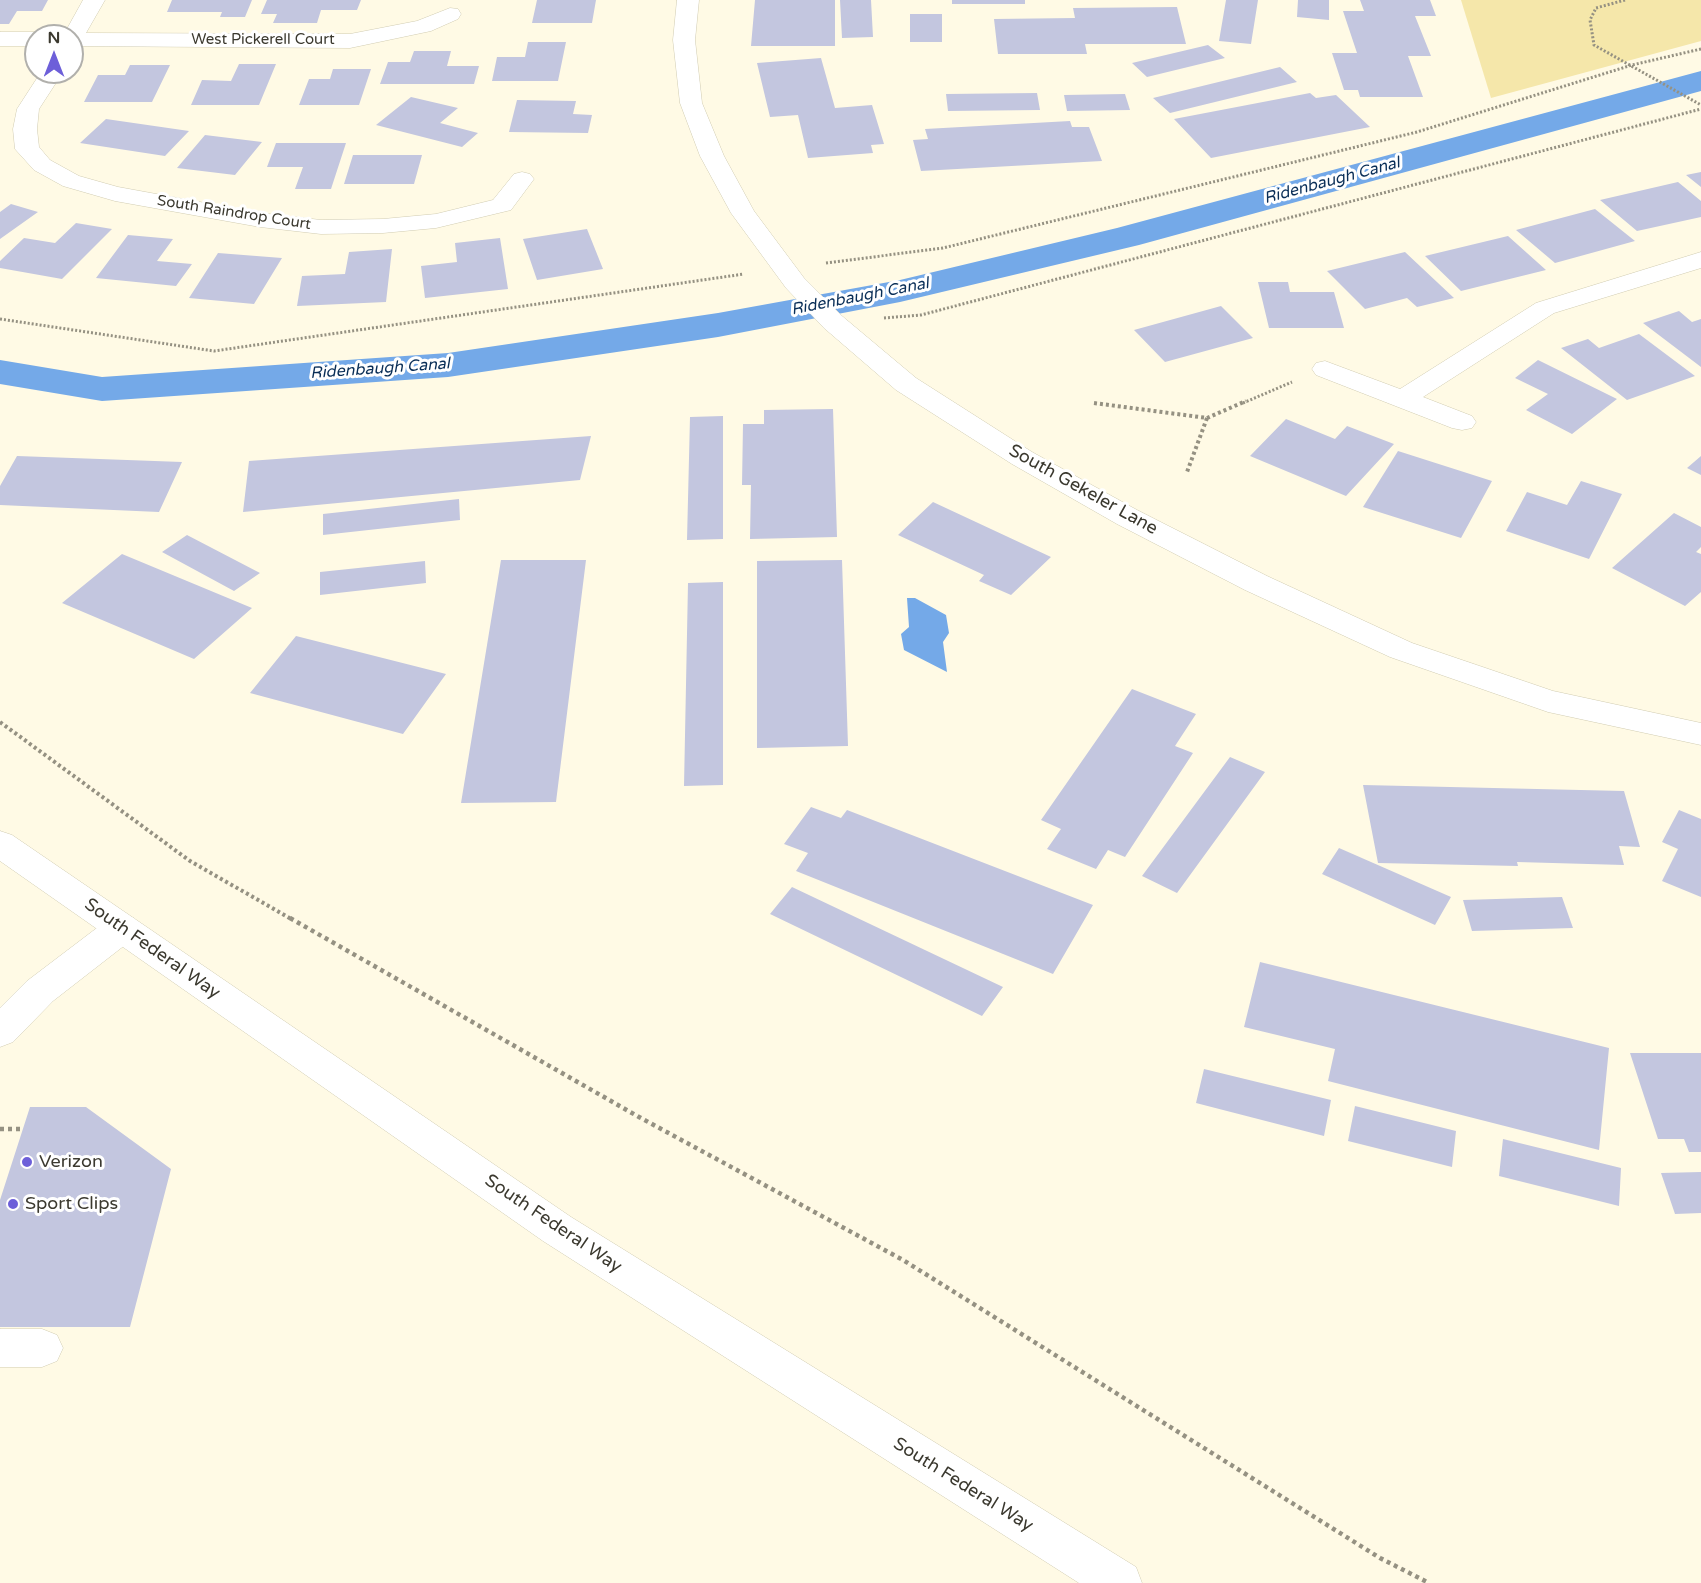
<!DOCTYPE html>
<html>
<head>
<meta charset="utf-8">
<style>
  body { margin:0 }
  #map { position:relative; width:1701px; height:1583px; overflow:hidden; background:#fffae5; font-family:"Varela Round",sans-serif }
  canvas { display:block }
  .north { position:absolute; left:24px; top:24px; width:60px; height:60px; box-sizing:border-box; background:#fff; border:2px solid #b1b0ac; border-radius:50%; rotate:0deg; font-size:16px; font-weight:700; line-height:24px; text-align:center; color:#3b392f }
  .north::after { content:''; display:block; margin:auto; width:21px; height:27px; background:#6d5fd9; clip-path:polygon(50% 0,100% 100%,50% 72%,0 100%) }
</style>
</head>
<body>
<div id="map">
<canvas width="1701" height="1583"></canvas>
<div class="north">N</div>
</div>
<script>
const c = document.querySelector('canvas').getContext('2d');
c.lineJoin = 'round';
function fill(path, color) {
  c.fillStyle = color;
  c.fill(path, 'evenodd');
}
function shape(rows) {
  const path = new Path2D();
  for (const r of rows) {
    path.moveTo(r[0], r[1]);
    for (let i = 2; i < r.length; i += 2) path.lineTo(r[i], r[i + 1]);
  }
  return path;
}
function strokePath(path, color, width, dash) {
  c.strokeStyle = color;
  c.lineWidth = width;
  c.lineCap = dash ? 'butt' : 'round';
  c.setLineDash(dash || []);
  c.stroke(path);
}
function write(font, color, halo, rows, align = 'center') {
  c.font = font + ' "Varela Round",sans-serif';
  c.lineWidth = 6;
  c.setLineDash([]);
  c.textBaseline = 'middle';
  c.strokeStyle = halo;
  c.fillStyle = color;
  for (const [text, x, y, turn = 0] of rows) {
    c.save();
    c.translate(x, y);
    c.rotate((+turn || 0) * Math.PI / 180);
    c.textAlign = isNaN(turn) ? turn : align;
    if (halo) c.strokeText(text, 0, 0);
    c.fillText(text, 0, 0);
    c.restore();
  }
}
fill(shape([
  [1461,0,1701,0,1701,41,1491,98]
]), '#f5e7aa');
fill(shape([
  [907,598,915,598,946,615,949,633,943,642,947,672,904,650,901,634,909,627]
]), '#74a9e8');
fill(shape([
  [1701,71,1701,91,1139,245,900,302,718,337,448,377,102,401,0,384,0,360,102,377,448,353,718,313,900,280,1117,228,1701,71]
]), '#74a9e8');
fill(shape([
  [0,0,48,0,42,11,17,11,9,24,0,24],
  [172,0,252,0,245,17,220,17,222,12,167,12],
  [267,0,361,0,357,10,321,10,317,23,273,23,277,14,261,14],
  [537,0,596,0,592,23,532,23],
  [755,0,835,0,835,46,751,46],
  [840,0,871,0,873,37,842,38],
  [952,0,1025,0,1025,4,952,4],
  [1226,0,1258,0,1251,44,1219,41],
  [1298,0,1329,0,1329,20,1297,17],
  [1360,0,1430,0,1436,16,1415,16,1431,56,1408,56,1423,97,1360,97,1358,90,1344,90,1332,53,1357,53,1343,11,1364,11],
  [1177,7,1186,44,1085,44,1087,54,998,54,994,19,1075,18,1073,8],
  [910,14,942,14,942,42,910,42],
  [528,42,566,42,558,81,492,81,497,57,525,57],
  [1208,45,1225,58,1147,77,1132,63],
  [414,51,451,51,447,66,479,66,474,84,380,84,388,62,410,62],
  [821,58,835,108,872,105,884,144,871,145,873,153,808,158,798,115,770,117,757,63],
  [239,64,276,64,259,105,191,105,202,80,231,81],
  [130,65,170,65,152,102,84,102,98,75,125,75],
  [1280,67,1297,82,1170,113,1153,98],
  [333,69,371,69,359,105,299,105,309,79,330,79],
  [1037,93,1040,110,948,111,946,94],
  [1310,93,1316,98,1336,95,1370,127,1211,158,1174,119],
  [1125,94,1130,110,1067,111,1064,95],
  [411,97,458,108,440,123,478,133,462,147,376,125],
  [517,100,576,101,573,114,592,115,588,133,509,132],
  [106,119,189,131,165,156,80,143],
  [1070,121,1072,127,1089,127,1102,161,921,171,913,140,928,139,925,129],
  [205,135,262,142,235,175,177,168],
  [276,143,346,143,331,189,295,189,303,167,267,167],
  [353,155,422,155,414,184,344,184],
  [1701,172,1701,187,1686,175],
  [1678,182,1701,201,1701,217,1637,231,1600,200],
  [11,204,38,212,0,239,0,212],
  [1595,209,1635,241,1555,263,1516,230],
  [76,223,112,229,62,279,0,268,0,261,24,238,55,243],
  [587,229,603,269,537,280,523,239],
  [128,235,173,239,157,261,192,264,176,286,96,278],
  [1508,236,1546,270,1461,291,1425,256],
  [500,238,508,289,425,298,421,266,457,262,455,243],
  [392,249,386,302,297,306,302,276,345,274,349,252],
  [1405,252,1454,298,1417,307,1407,298,1365,309,1327,271],
  [218,253,282,258,254,304,189,298],
  [1258,282,1288,282,1290,292,1334,292,1344,328,1269,328],
  [1221,306,1253,338,1165,362,1134,330],
  [1679,311,1692,322,1701,319,1701,367,1643,323],
  [1639,334,1695,376,1627,400,1561,348,1588,339,1599,348],
  [1538,360,1617,399,1572,434,1526,410,1548,394,1515,378],
  [833,409,837,537,750,539,751,485,742,485,743,424,764,424,764,410],
  [723,416,723,539,687,540,690,417],
  [1286,419,1335,439,1347,426,1394,444,1346,496,1250,456],
  [591,436,580,480,243,512,249,461],
  [1398,451,1492,481,1461,538,1363,507],
  [17,456,182,462,159,512,0,505,0,486],
  [1701,456,1701,475,1687,468],
  [1581,481,1622,494,1589,559,1506,531,1527,492,1567,505],
  [459,499,460,520,323,535,323,514],
  [933,502,1051,557,1011,595,979,581,984,575,898,535],
  [1674,513,1701,527,1701,547,1696,552,1701,554,1701,592,1685,606,1612,568],
  [187,535,260,573,234,591,162,552],
  [122,554,252,608,194,659,62,603],
  [501,560,586,560,556,802,461,803],
  [842,560,848,746,757,748,757,561],
  [425,561,426,583,320,595,320,572],
  [723,582,723,785,684,786,688,583],
  [296,636,446,674,403,734,250,693],
  [1132,689,1196,714,1175,746,1193,753,1125,857,1108,850,1096,869,1047,849,1061,829,1041,820],
  [1230,757,1265,772,1177,893,1142,876],
  [1363,785,1624,791,1640,847,1619,846,1624,865,1517,862,1518,866,1378,863],
  [811,807,841,818,847,810,1093,905,1053,974,796,871,808,853,784,844],
  [1679,810,1701,819,1701,897,1662,881,1678,849,1662,842],
  [1339,848,1451,897,1435,925,1322,874],
  [792,887,1003,987,982,1016,770,914],
  [1562,897,1573,928,1472,931,1463,900],
  [1260,962,1609,1048,1599,1150,1328,1081,1335,1049,1244,1027],
  [1630,1053,1701,1053,1701,1152,1689,1152,1684,1139,1658,1139],
  [1204,1069,1331,1100,1324,1136,1196,1103],
  [1355,1106,1456,1131,1452,1167,1348,1141],
  [30,1107,86,1107,171,1169,130,1327,0,1327,0,1200],
  [1503,1139,1621,1168,1619,1206,1499,1176],
  [1701,1172,1701,1213,1675,1214,1661,1173]
]), '#c3c6df');
const minor = shape([
  [83,0,105,0,86,33,350,34,417,21,450,8,458,9,461,14,458,19,431,31,350,48,72,46,72,36,63,36,83,0],
  [677,0,699,0,695,40,702,103,724,156,754,211,804,278,842,316,916,378,1032,452,1137,510,1267,576,1412,643,1553,691,1701,723,1701,745,1548,712,1390,657,1245,590,1117,524,1012,464,896,390,824,328,786,288,731,213,700,156,680,103,673,40,677,0],
  [0,32,36,32,45,36,36,36,36,46,0,46,0,32],
  [41,72,63,72,39,109,37,129,39,147,50,160,79,176,118,187,260,213,321,220,383,219,436,214,493,200,514,174,522,172,530,174,534,179,511,210,436,228,383,233,321,234,260,227,115,201,63,186,34,170,15,149,13,129,17,109,41,72],
  [1701,252,1701,268,1554,313,1423,397,1472,416,1476,422,1472,428,1462,430,1452,428,1316,375,1312,369,1316,363,1325,361,1400,389,1536,303,1701,252],
  [122,914,134,918,140,928,134,938,53,1001,13,1042,0,1047,0,1008,27,981,110,918,122,914],
  [0,1329,42,1329,57,1335,63,1348,57,1361,42,1367,0,1367,0,1329]
]);
const major = shape([
  [0,831,12,835,571,1217,1136,1567,1142,1583,1079,1583,543,1241,0,861,0,831]
]);
strokePath(minor, '#d1ccb2', 1);
strokePath(major, '#d1ccb2', 1);
strokePath(shape([
  [1625,0,1596,8,1590,20,1594,45,1701,105],
  [826,263,943,248,1417,132,1632,65,1701,49],
  [884,318,921,315,1701,109],
  [0,319,214,351,744,274],
  [1243,403,1292,382]
]), '#959182', 3, [2, 2]);
strokePath(shape([
  [1094,403,1207,418,1187,472],
  [1207,418,1246,401],
  [0,722,190,861,293,920]
]), '#959182', 4, [3, 3]);
strokePath(shape([
  [290,918,639,1117,903,1260,1380,1558,1429,1583],
  [0,1129,22,1129]
]), '#959182', 4.5, [4, 4]);
fill(minor, '#fff');
fill(major, '#fff');
for (const [x, y, r, color] of [
  [27,1162,6,"#6d5fd9"],
  [13,1204,6,"#6d5fd9"]
]) {
  const dot = new Path2D();
  dot.arc(x, y, r, 0, 2 * Math.PI);
  c.fillStyle = color;
  c.fill(dot);
  strokePath(dot, '#fff', 2);
}
write('15px', '#3b392f', '#fff', [
  ["West Pickerell Court",263,40],
  ["South Raindrop Court",234,213,9]
]);
write('italic 16px', '#092e57', '#fff', [
  ["Ridenbaugh Canal",1332,181,-15],
  ["Ridenbaugh Canal",860,297,-11],
  ["Ridenbaugh Canal",380,369,-4]
]);
write('18px', '#3b392f', '#fff', [
  ["South Gekeler Lane",1083,490,29],
  ["South Federal Way",152,949,35],
  ["South Federal Way",553,1224,34],
  ["South Federal Way",963,1485,32]
]);
write('18px', '#3b392f', '#fff', [
  ["Verizon",39,1162],
  ["Sport Clips",25,1204]
], 'left');
</script>
</body>
</html>
